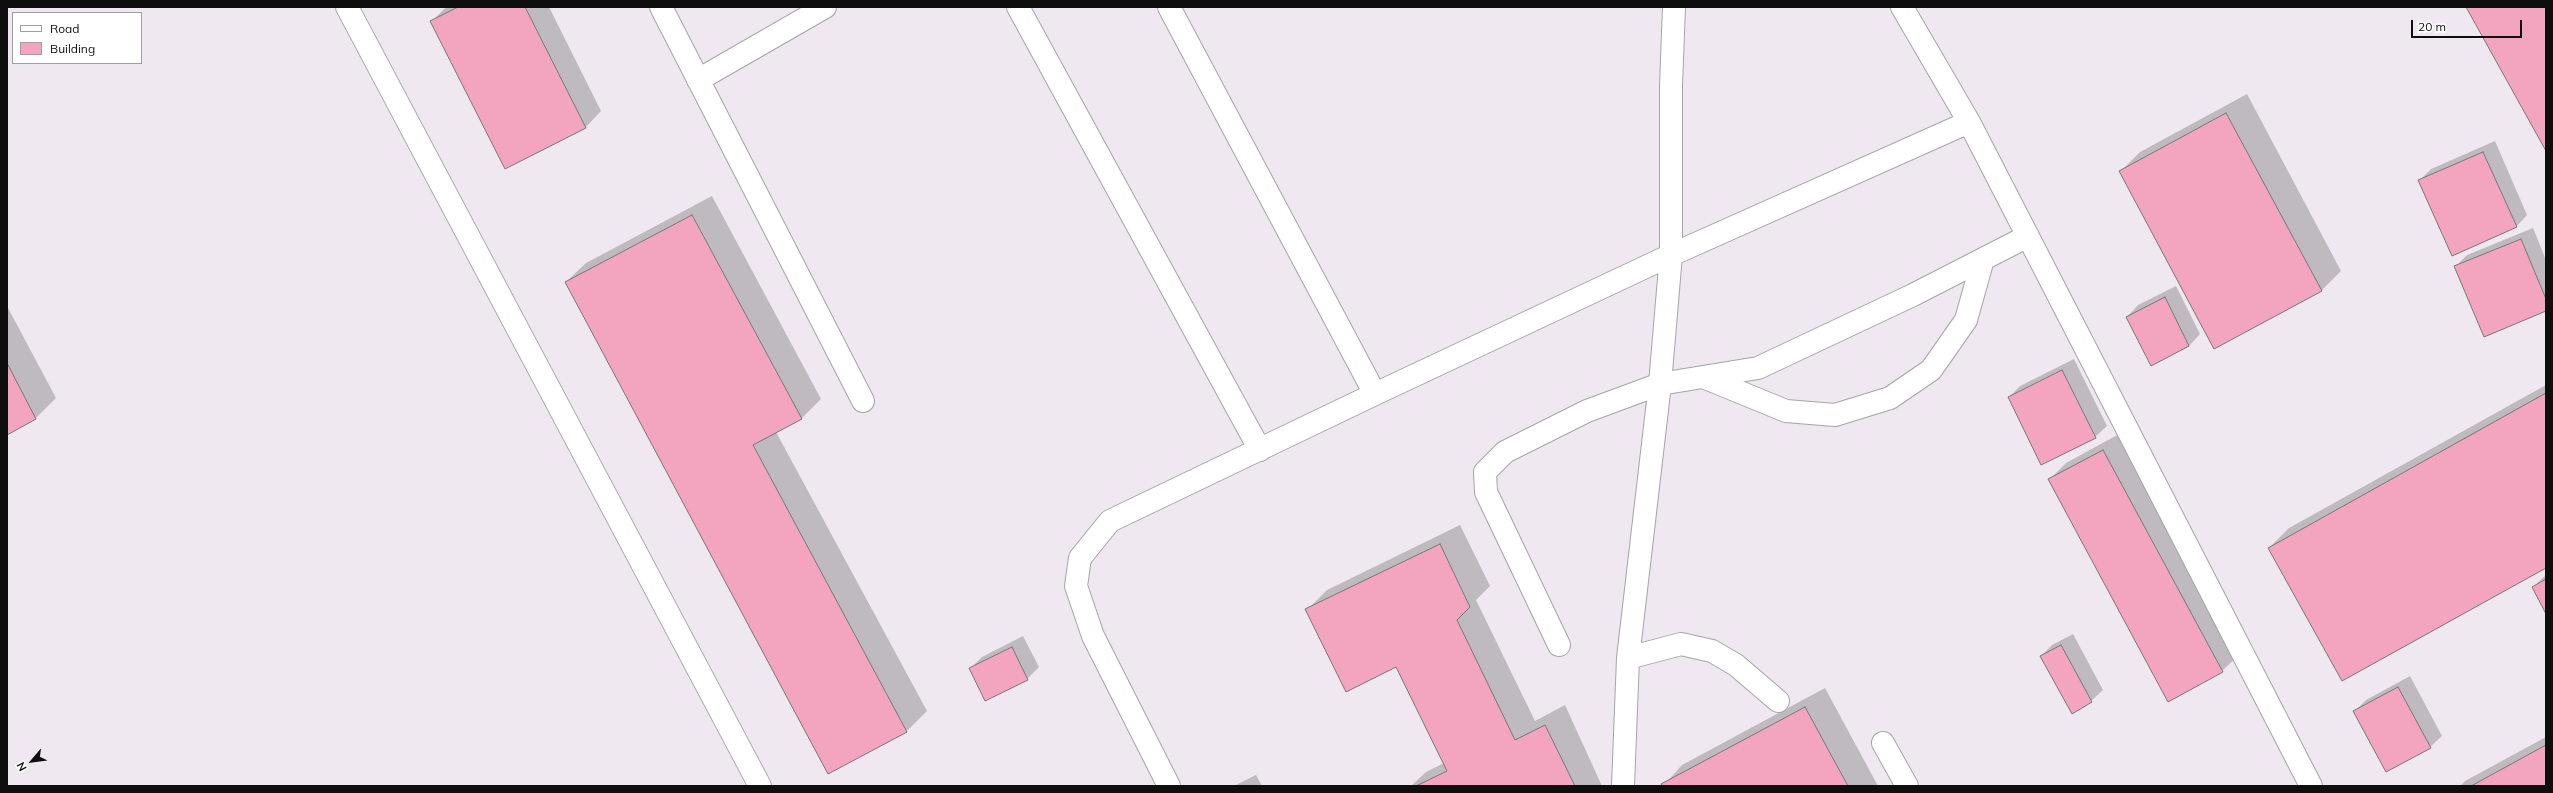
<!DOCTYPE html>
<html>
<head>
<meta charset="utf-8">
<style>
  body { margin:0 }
  #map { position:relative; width:2553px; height:793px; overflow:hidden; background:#f9f6fa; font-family:Mulish,sans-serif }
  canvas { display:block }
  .frame { position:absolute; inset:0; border:8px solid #0f0e0f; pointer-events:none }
  .legend { position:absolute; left:12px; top:12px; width:130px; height:52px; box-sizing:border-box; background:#fff; border:1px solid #9f9f9f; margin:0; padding:5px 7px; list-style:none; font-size:12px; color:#0f0e0f }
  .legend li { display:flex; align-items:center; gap:8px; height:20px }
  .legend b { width:20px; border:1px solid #9f9f9f }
  .north { position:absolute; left:12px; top:741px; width:40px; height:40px; -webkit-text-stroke:3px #fff; paint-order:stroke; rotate:242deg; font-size:11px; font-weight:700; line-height:16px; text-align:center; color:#0f0e0f }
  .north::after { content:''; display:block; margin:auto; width:14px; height:18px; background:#0f0e0f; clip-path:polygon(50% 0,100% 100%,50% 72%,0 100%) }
  .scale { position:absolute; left:2411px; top:20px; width:111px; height:18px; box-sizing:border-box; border:2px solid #0f0e0f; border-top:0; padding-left:5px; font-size:12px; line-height:14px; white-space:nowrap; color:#0f0e0f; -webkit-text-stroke:3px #fff; paint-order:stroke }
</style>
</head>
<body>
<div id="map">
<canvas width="2553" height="793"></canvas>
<div class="frame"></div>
<ul class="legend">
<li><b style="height:5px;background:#fff"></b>Road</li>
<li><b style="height:11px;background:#f3a5bf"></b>Building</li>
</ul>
<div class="north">N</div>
<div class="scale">20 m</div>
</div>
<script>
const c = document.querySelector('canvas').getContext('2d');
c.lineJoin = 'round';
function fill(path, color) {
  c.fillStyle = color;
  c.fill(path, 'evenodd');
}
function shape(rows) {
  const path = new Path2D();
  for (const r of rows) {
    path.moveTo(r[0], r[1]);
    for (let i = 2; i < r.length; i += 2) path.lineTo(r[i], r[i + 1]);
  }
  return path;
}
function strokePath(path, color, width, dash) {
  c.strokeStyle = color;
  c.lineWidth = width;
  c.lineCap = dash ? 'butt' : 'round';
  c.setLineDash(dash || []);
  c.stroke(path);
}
fill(shape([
  [7,7,2546,7,2546,786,7,786],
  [13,13,141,13,141,63,13,63]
]), '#efe8f1');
fill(shape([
  [446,7,549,7,601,111,585,128,432,21],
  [2247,94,2341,271,2321,291,2120,172,2140,152],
  [2495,141,2527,215,2516,227,2420,180,2431,169],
  [712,196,821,399,801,419,776,432,927,711,907,731,828,773,566,282,586,263],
  [2533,228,2546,260,2546,310,2456,266,2467,255],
  [2176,286,2200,334,2189,346,2152,365,2127,317,2138,305],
  [7,306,56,398,36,418,7,433],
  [2074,359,2107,426,2095,437,2009,397,2020,386],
  [2546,385,2546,566,2269,548,2289,528],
  [2119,434,2239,655,2222,671,2049,480,2066,463],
  [1460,525,1490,586,1476,600,1535,721,1565,705,1602,786,1411,786,1426,772,1444,763,1396,666,1307,610,1327,590],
  [2546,575,2546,612,2533,587],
  [2073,634,2103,690,2091,701,2041,656,2052,645],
  [1023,636,1039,667,1027,679,971,668,982,657],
  [2410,676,2442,736,2430,747,2355,711,2366,700],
  [1825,688,1878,786,1663,786,1682,765],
  [2546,737,2546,786,2460,786,2465,781],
  [1256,775,1262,786,1234,786]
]), '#0003');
const building = shape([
  [458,7,525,7,586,128,505,169,430,21,458,7],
  [2466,7,2546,7,2546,151,2466,7],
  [2226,113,2322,291,2214,349,2119,171,2226,113],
  [2483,152,2517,227,2452,256,2418,180,2483,152],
  [692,215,802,419,753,445,907,732,828,774,565,282,692,215],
  [2521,239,2546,299,2546,311,2484,337,2454,266,2521,239],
  [2165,297,2189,346,2151,366,2126,317,2165,297],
  [7,363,36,419,7,435,7,363],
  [2062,370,2096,438,2041,465,2008,397,2062,370],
  [2546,393,2546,568,2342,681,2268,548,2546,393],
  [2103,450,2223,672,2168,702,2048,479,2103,450],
  [1440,544,1470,607,1457,620,1515,740,1545,725,1575,786,1416,786,1447,771,1396,667,1346,692,1305,609,1440,544],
  [2546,579,2546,614,2532,587,2546,579],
  [2061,645,2092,702,2072,714,2040,656,2061,645],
  [1012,647,1028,680,985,701,969,668,1012,647],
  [2398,687,2431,748,2386,772,2353,711,2398,687],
  [1805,707,1848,786,1662,786,1661,784,1805,707],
  [2546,745,2546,786,2471,786,2546,745]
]);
fill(building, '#f3a5bf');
strokePath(building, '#7b7677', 1);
const minor = shape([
  [347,7,760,786],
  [661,7,863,401],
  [1018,7,1260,450],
  [1169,7,1375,394,1671,255,1969,122],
  [1902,7,1969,122,2311,786],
  [698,80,825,7],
  [1703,377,1786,411,1835,415,1890,398,1931,370,1966,320,1983,259],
  [1559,645,1486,492,1485,472,1505,452,1587,411,1660,384,1758,368,1913,295,2028,236],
  [1628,658,1681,644,1712,651,1736,665,1778,701],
  [1883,743,1907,786],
  [1169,786,1093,636,1076,586,1080,558,1110,521,1375,394],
  [1623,786,1628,658,1660,384,1671,255,1671,86,1674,7]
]);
strokePath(minor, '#a6a4a7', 24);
strokePath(minor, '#fff', 22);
</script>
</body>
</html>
